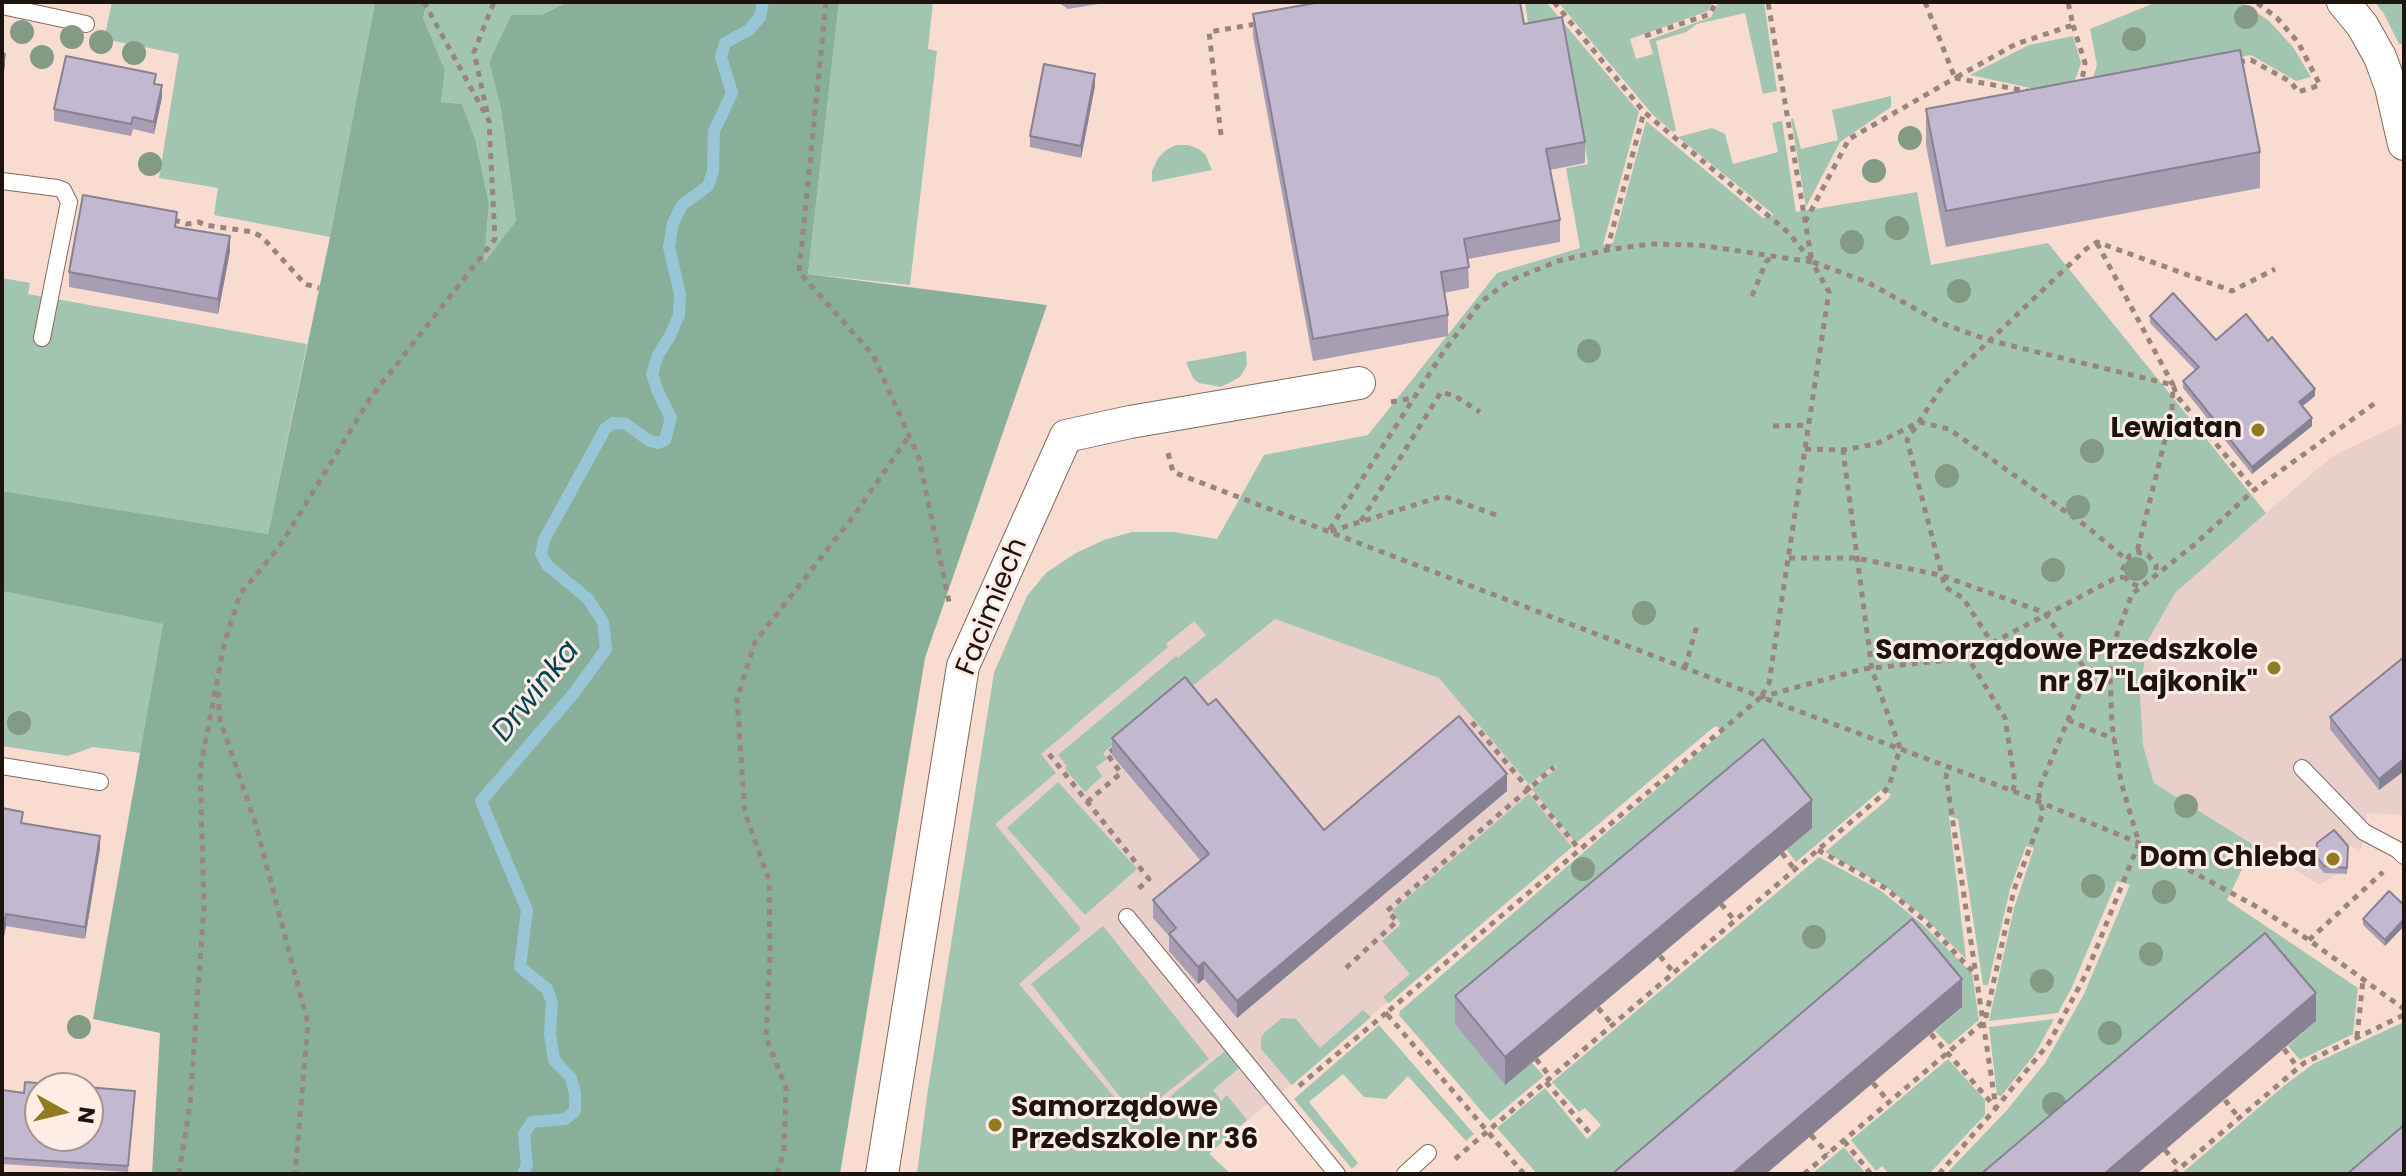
<!DOCTYPE html>
<html>
<head>
<meta charset="utf-8">
<style>
  body { margin:0 }
  #map { position:relative; width:2406px; height:1176px; overflow:hidden; background:#f9dcd0; font-family:Poppins,sans-serif }
  canvas { display:block }
  .frame { position:absolute; inset:0; border:4px solid #1d130f; pointer-events:none }
  .north { position:absolute; left:24px; top:1072px; width:80px; height:80px; box-sizing:border-box; background:#feece5; border:2px solid #a4958f; border-radius:50%; rotate:98deg; font-size:22px; font-weight:700; line-height:32px; text-align:center; color:#1d130f }
  .north::after { content:''; display:block; margin:auto; width:28px; height:36px; background:#917b21; clip-path:polygon(50% 0,100% 100%,50% 72%,0 100%) }
</style>
</head>
<body>
<div id="map">
<canvas width="2406" height="1176"></canvas>
<div class="frame"></div>
<div class="north">N</div>
</div>
<script>
const c = document.querySelector('canvas').getContext('2d');
c.lineJoin = 'round';
function fill(path, color) {
  c.fillStyle = color;
  c.fill(path, 'evenodd');
}
function shape(rows) {
  const path = new Path2D();
  for (const r of rows) {
    path.moveTo(r[0], r[1]);
    for (let i = 2; i < r.length; i += 2) path.lineTo(r[i], r[i + 1]);
  }
  return path;
}
function strokePath(path, color, width, dash) {
  c.strokeStyle = color;
  c.lineWidth = width;
  c.lineCap = dash ? 'butt' : 'round';
  c.setLineDash(dash || []);
  c.stroke(path);
}
function write(font, color, halo, rows, align = 'center') {
  c.font = font + ' Poppins,sans-serif';
  c.lineWidth = 6;
  c.setLineDash([]);
  c.textBaseline = 'middle';
  c.strokeStyle = halo;
  c.fillStyle = color;
  for (const [text, x, y, turn = 0] of rows) {
    c.save();
    c.translate(x, y);
    c.rotate((+turn || 0) * Math.PI / 180);
    c.textAlign = isNaN(turn) ? turn : align;
    if (halo) c.strokeText(text, 0, 0);
    c.fillText(text, 0, 0);
    c.restore();
  }
}
fill(shape([
  [2404,422,2404,815,2367,813,2361,850,2340,842,2317,849,2316,863,2324,873,2337,874,2320,885,2154,783,2143,745,2140,695,2147,642,2175,593,2266,513,2333,456],
  [1132,532,1174,532,1715,726,1209,1153,1231,1174,917,1174,927,1096,994,673,1027,596,1046,573,1076,553,1104,540]
]), '#e8cfc9');
fill(shape([
  [112,2,375,2,330,237,214,215,218,188,159,178,179,54,104,39],
  [427,2,568,2,541,15,511,15,489,62,501,109,516,221,484,265,489,204,475,138,462,104,441,102,445,70,423,18],
  [839,2,933,2,928,49,937,51,910,285,808,274],
  [1525,2,1546,2,1639,112,1603,245,1613,243,1646,121,1763,218,1774,215,1678,137,1712,128,1725,134,1733,164,1778,152,1772,123,1782,121,1796,212,1917,192,1931,265,2048,243,2266,513,2175,593,2147,642,2140,695,2143,745,2154,783,2254,845,2227,900,2358,988,2353,1034,2300,1060,2288,1046,2316,1021,2014,1174,1946,1174,2007,1110,2045,1063,2084,994,2130,885,2117,881,2072,987,2058,1013,1989,1021,2014,908,2034,848,2026,846,2010,889,1988,985,1983,985,1958,819,1949,816,1966,959,1923,916,1885,886,1825,852,1888,799,1891,794,1881,790,1796,862,1786,849,1532,1063,1544,1076,1490,1121,1399,1015,1400,1011,1725,730,1715,726,1576,843,1532,789,1557,768,1554,765,1529,784,1439,678,1275,619,1190,688,1185,684,1103,753,1107,759,1096,767,1102,776,1085,792,1065,769,1067,766,1058,755,1176,656,1178,658,1206,635,1194,621,1166,644,1168,647,1041,754,1056,773,995,824,1081,929,1019,984,1137,1124,1225,1051,1239,1068,1213,1090,1221,1101,1227,1095,1247,1120,1209,1154,1231,1174,917,1174,927,1096,994,673,1027,596,1046,573,1076,553,1104,540,1132,532,1174,532,1217,539,1264,455,1368,435,1497,273,1580,248,1566,168,1588,164,1565,36,1529,29],
  [1558,2,1713,2,1708,11,1630,39,1636,59,1653,54,1649,40,1711,17,1719,2,1764,2,1777,91,1763,94,1745,13,1697,24,1686,32,1656,41,1676,130,1673,132,1653,115],
  [2157,2,2241,2,2269,21,2293,47,2311,77,2296,81,2251,55,2090,87,2097,65,2090,29],
  [2375,2,2404,2,2404,29,2402,31,2404,44,2399,44,2384,14],
  [2073,36,2081,63,2072,89,2054,93,1970,75,2029,45],
  [1891,96,1891,107,1840,142,1806,207,1791,119,1793,118,1801,149,1838,140,1832,110],
  [1176,145,1188,145,1199,149,1205,154,1212,170,1152,182,1152,171,1158,158,1166,150],
  [2,278,30,283,28,294,307,344,268,534,2,491],
  [1246,351,1247,365,1240,377,1221,387,1199,383,1193,378,1186,362],
  [2,591,163,624,141,753,93,747,68,756,2,746],
  [1058,782,1137,869,1085,915,1007,828],
  [1529,794,1572,847,1389,1003,1383,997,1410,974,1382,941,1401,924,1392,911],
  [1819,857,1880,890,1922,924,1972,973,1979,1020,1949,1045,1935,1031,1962,1007,1645,1174,1537,1174,1497,1128,1545,1088,1587,1139,1601,1125,1585,1108,1579,1112,1552,1082],
  [1103,926,1209,1059,1136,1117,1031,984],
  [1363,1010,1371,1017,1292,1085,1261,1049,1261,1038,1264,1033,1282,1018,1296,1019,1320,1048],
  [2054,1019,2035,1054,2001,1096,1997,1095,1989,1027],
  [2404,1022,2404,1153,2380,1174,2181,1174,2285,1085,2313,1064],
  [1379,1025,1474,1134,1466,1141,1408,1076,1386,1099,1364,1097,1343,1074,1309,1102,1358,1163,1352,1169,1294,1099],
  [1948,1059,1985,1100,1985,1115,1929,1174,1889,1174,1882,1166,1876,1171,1851,1140],
  [1844,1147,1866,1174,1812,1174]
]), '#a2c5b1');
fill(shape([
  [375,2,427,2,423,18,445,70,441,102,462,104,475,138,489,204,484,263,516,221,501,109,489,62,511,15,541,15,568,2,839,2,808,274,1047,305,925,658,840,1174,152,1174,160,1033,93,1019,163,624,2,591,2,491,268,534,330,237]
]), '#87af99');
strokePath(shape([
  [523,1174,527,1165,524,1134,532,1122,565,1119,575,1111,575,1093,571,1078,554,1060,550,1034,552,1002,547,989,520,967,527,910,481,801,574,693,606,649,603,622,588,599,547,565,541,554,544,540,605,429,613,423,626,424,648,440,658,443,665,440,671,418,658,392,652,374,658,355,670,336,679,315,680,294,669,247,673,223,682,205,708,186,713,171,714,131,732,93,721,57,725,43,749,30,760,17,763,2]
]), '#98c6d7', 12);
const lane = shape([
  [2,6,86,24],
  [2,181,57,188,63,190,69,202,42,338],
  [2,766,100,782],
  [2302,768,2364,832,2398,850,2404,856],
  [1127,917,1337,1174],
  [1405,1174,1428,1153]
]);
const street = shape([
  [2343,2,2362,25,2380,57,2391,87,2404,144],
  [882,1174,963,666,1066,436,1130,422,1359,383]
]);
strokePath(lane, '#82695e', 18);
strokePath(street, '#82695e', 34);
strokePath(shape([
  [826,2,799,272,873,355,919,458,949,602],
  [1554,2,1644,112,1789,233,1812,262,1768,2],
  [1925,2,1955,78,2016,44,2073,25,2068,2],
  [2073,25,2085,63,2081,86],
  [1645,36,1710,14,1716,2],
  [2239,62,2251,60,2291,82,2298,92,2320,85,2298,42,2277,18,2256,2],
  [487,112,474,52,494,2],
  [1221,135,1209,32,1256,24],
  [174,220,187,224,199,222,205,225,253,232,262,237,305,284,319,288],
  [1805,222,1849,139,1955,78,2032,92],
  [2097,243,2173,385,2172,412,2137,552],
  [1607,250,1644,112],
  [1813,262,1867,282,1941,323,1988,340,2173,385,2177,396,2254,490],
  [1752,296,1766,262,1770,258],
  [1391,402,1413,398],
  [1773,426,1809,425],
  [1805,449,1843,450,1876,444,1919,422,1949,429,2086,526,2126,559],
  [1168,453,1173,472,1761,697,1863,669,1968,658],
  [1496,515,1443,496,1328,532,1444,351,1481,302,1509,281,1558,261,1607,250,1650,244,1699,245,1812,262,1829,292,1769,683,1761,697],
  [1361,521,1441,392,1455,396,1480,412],
  [1789,558,1856,558,1940,575,2040,611,2046,615,2088,673],
  [2138,586,2128,582,2122,571,2129,556,2137,552,2148,555,2156,565,2156,573],
  [1992,643,2114,579,2124,577],
  [1685,668,1698,622],
  [218,692,220,720,256,825,308,1024,295,1174],
  [2068,720,2114,739],
  [1472,722,1580,850],
  [1049,754,1149,879,1136,891],
  [2013,791,2015,782,2005,718,1968,658,1992,643,1963,598,1945,587,1907,440,1944,384,2086,249,2097,242,2232,291,2275,269],
  [1087,802,1121,773,1107,754,1115,748],
  [1818,850,1885,888,1924,920,1976,975],
  [1782,853,1795,870],
  [1721,904,1735,921],
  [2309,940,2383,872],
  [1660,956,1674,973],
  [1346,968,1397,921,1387,911,1554,767],
  [1598,1008,1613,1025],
  [1931,1034,1996,1108,2049,1043,2086,974,2139,843,2121,782,2112,725,2110,673,2116,637,2132,594,2194,545,2254,490,2375,403],
  [2357,1037,2363,980],
  [2284,1049,2298,1068],
  [1536,1059,1551,1078],
  [1546,1082,1589,1132],
  [1873,1083,1889,1102],
  [1299,1086,1386,1013,1381,1009],
  [2225,1100,2239,1118],
  [1811,1135,1828,1154],
  [1844,1141,1871,1174],
  [2165,1150,2180,1168],
  [1455,1159,1880,797,1889,786,1900,748,1872,670,1843,450],
  [179,1174,190,1104,204,906,200,770,224,645,240,594,280,546,371,397,495,239,489,121,424,2],
  [777,1174,784,1151,786,1088,766,1037,770,956,769,880,745,813,737,699,755,642,855,514,909,436],
  [1524,1174,1386,1013,1761,697,2013,791,2139,843,2261,909,2309,940,2404,1009],
  [1804,1174,1985,1021,2014,890,2043,813,2038,791,2088,673,2110,673],
  [1939,1174,1996,1108,1946,776,1949,768],
  [2173,1174,2304,1063,2404,1015]
]), '#9a857d', 5, [6, 6]);
strokePath(lane, '#fff', 16);
strokePath(street, '#fff', 32);
c.fillStyle = '#839b85';
for (const [x, y] of [
  [2246,17],
  [22,32],
  [72,37],
  [2134,39],
  [101,42],
  [134,53],
  [42,57],
  [1910,138],
  [150,164],
  [1874,171],
  [1897,228],
  [1852,242],
  [1959,291],
  [1589,351],
  [2092,451],
  [1947,476],
  [2078,507],
  [2136,569],
  [2053,570],
  [1644,613],
  [19,723],
  [2186,806],
  [1583,869],
  [2093,886],
  [2164,892],
  [1814,937],
  [2151,954],
  [2042,981],
  [79,1027],
  [2110,1033],
  [2054,1104]
]) {
  c.beginPath();
  c.arc(x, y, 12, 0, 2 * Math.PI);
  c.fill();
}
fill(shape([
  [1058,2,1111,2,1068,9],
  [1253,14,1524,24,1585,142,1585,163,1550,170,1560,220,1560,242,1468,259,1469,288,1444,293,1448,315,1448,336,1313,361,1253,36],
  [156,84,162,97,154,134,133,129,131,136,54,121,54,109],
  [1095,86,1081,158,1030,147,1030,136],
  [1926,109,2260,152,2260,188,1946,247,1926,145],
  [177,227,230,251,218,314,69,287,69,272],
  [2150,316,2216,340,2315,396,2302,406,2312,426,2252,474,2183,388,2183,381,2195,370,2150,323],
  [2404,657,2404,771,2379,790,2330,729,2330,717],
  [1208,705,1324,830,1507,791,1237,1018,1204,979,1198,984,1169,951,1169,936,1153,918,1153,900,1201,861,1112,755,1112,738],
  [2,808,23,823,100,848,85,939,6,926,3,941,2,941],
  [1812,828,1505,1085,1455,1024,1455,996],
  [2317,843,2348,846,2347,874,2324,873,2316,863],
  [2404,905,2404,926,2385,946,2363,925,2363,919],
  [2,1090,24,1093,135,1091,128,1172,2,1164]
]), '#a79eb3');
fill(shape([
  [5,54,5,66,2,82,2,71],
  [1095,74,1095,86,1081,158,1081,146],
  [162,85,162,97,154,134,154,122],
  [230,236,230,251,218,314,218,299],
  [2315,389,2315,396,2299,409,2299,402],
  [2312,418,2312,426,2252,474,2252,467],
  [2404,759,2404,771,2379,790,2379,779],
  [1507,774,1507,791,1237,1018,1237,1001],
  [1812,800,1812,828,1505,1085,1505,1057],
  [100,836,100,848,85,939,85,927],
  [6,914,6,926,3,941,3,929],
  [2404,919,2404,926,2385,946,2385,940],
  [1204,962,1204,979,1198,984,1198,967],
  [1962,979,1962,1007,1766,1174,1732,1174],
  [2316,993,2316,1021,2137,1174,2104,1174]
]), '#888192');
const building = shape([
  [1321,2,1520,2,1524,24,1562,17,1585,142,1546,149,1560,220,1464,239,1469,267,1441,272,1448,315,1313,339,1253,14,1321,2],
  [2240,50,2260,152,1946,211,1926,109,2240,50],
  [2,53,5,54,2,71,2,53],
  [66,56,156,74,154,84,162,85,154,122,133,117,131,124,54,109,66,56],
  [1044,64,1095,74,1081,146,1030,136,1044,64],
  [83,195,177,212,175,227,230,236,218,299,69,272,83,195],
  [2173,293,2216,340,2246,314,2268,341,2272,337,2315,389,2299,402,2312,418,2252,467,2183,381,2199,367,2150,316,2173,293],
  [2404,657,2404,759,2379,779,2330,717,2404,657],
  [1185,677,1208,705,1216,699,1324,830,1459,716,1507,774,1237,1001,1204,962,1198,967,1171,936,1169,934,1176,928,1153,900,1209,854,1112,738,1185,677],
  [1763,739,1812,800,1505,1057,1455,996,1763,739],
  [2,808,23,812,21,823,100,836,85,927,6,914,3,929,2,929,2,808],
  [2334,830,2348,846,2347,868,2324,866,2316,856,2317,843,2334,830],
  [2389,891,2404,905,2404,919,2385,940,2363,919,2389,891],
  [1912,919,1962,979,1732,1174,1612,1174,1912,919],
  [2265,933,2316,993,2104,1174,1981,1174,2265,933],
  [25,1082,135,1091,128,1166,2,1158,2,1090,24,1093,25,1082],
  [40,1088,88,1088,88,1136,40,1136,40,1088],
  [2404,1125,2404,1174,2347,1174,2404,1125]
]);
fill(building, '#c2b8d0');
strokePath(building, '#888192', 2);
for (const [x, y, r, color] of [
  [2258,430,8,"#917b21"],
  [2274,668,8,"#917b21"],
  [2333,859,8,"#917b21"],
  [995,1125,8,"#917b21"]
]) {
  const dot = new Path2D();
  dot.arc(x, y, r, 0, 2 * Math.PI);
  c.fillStyle = color;
  c.fill(dot);
  strokePath(dot, '#feece5', 3);
}
write('bold 28px', '#1d130f', '#feece5', [
  ["Lewiatan",2242,430],
  ["Samorządowe Przedszkole",2258,652],
  ["nr 87 \"Lajkonik\"",2258,684],
  ["Dom Chleba",2317,859],
  ["Samorządowe",1011,1109,"left"],
  ["Przedszkole nr 36",1011,1141,"left"]
], 'right');
write('28px', '#1d130f', '#feece5', [
  ["Facimiech",993,607,-68]
]);
write('italic 30px', '#004355', '#feece5', [
  ["Drwinka",537,692,-51]
]);
</script>
</body>
</html>
